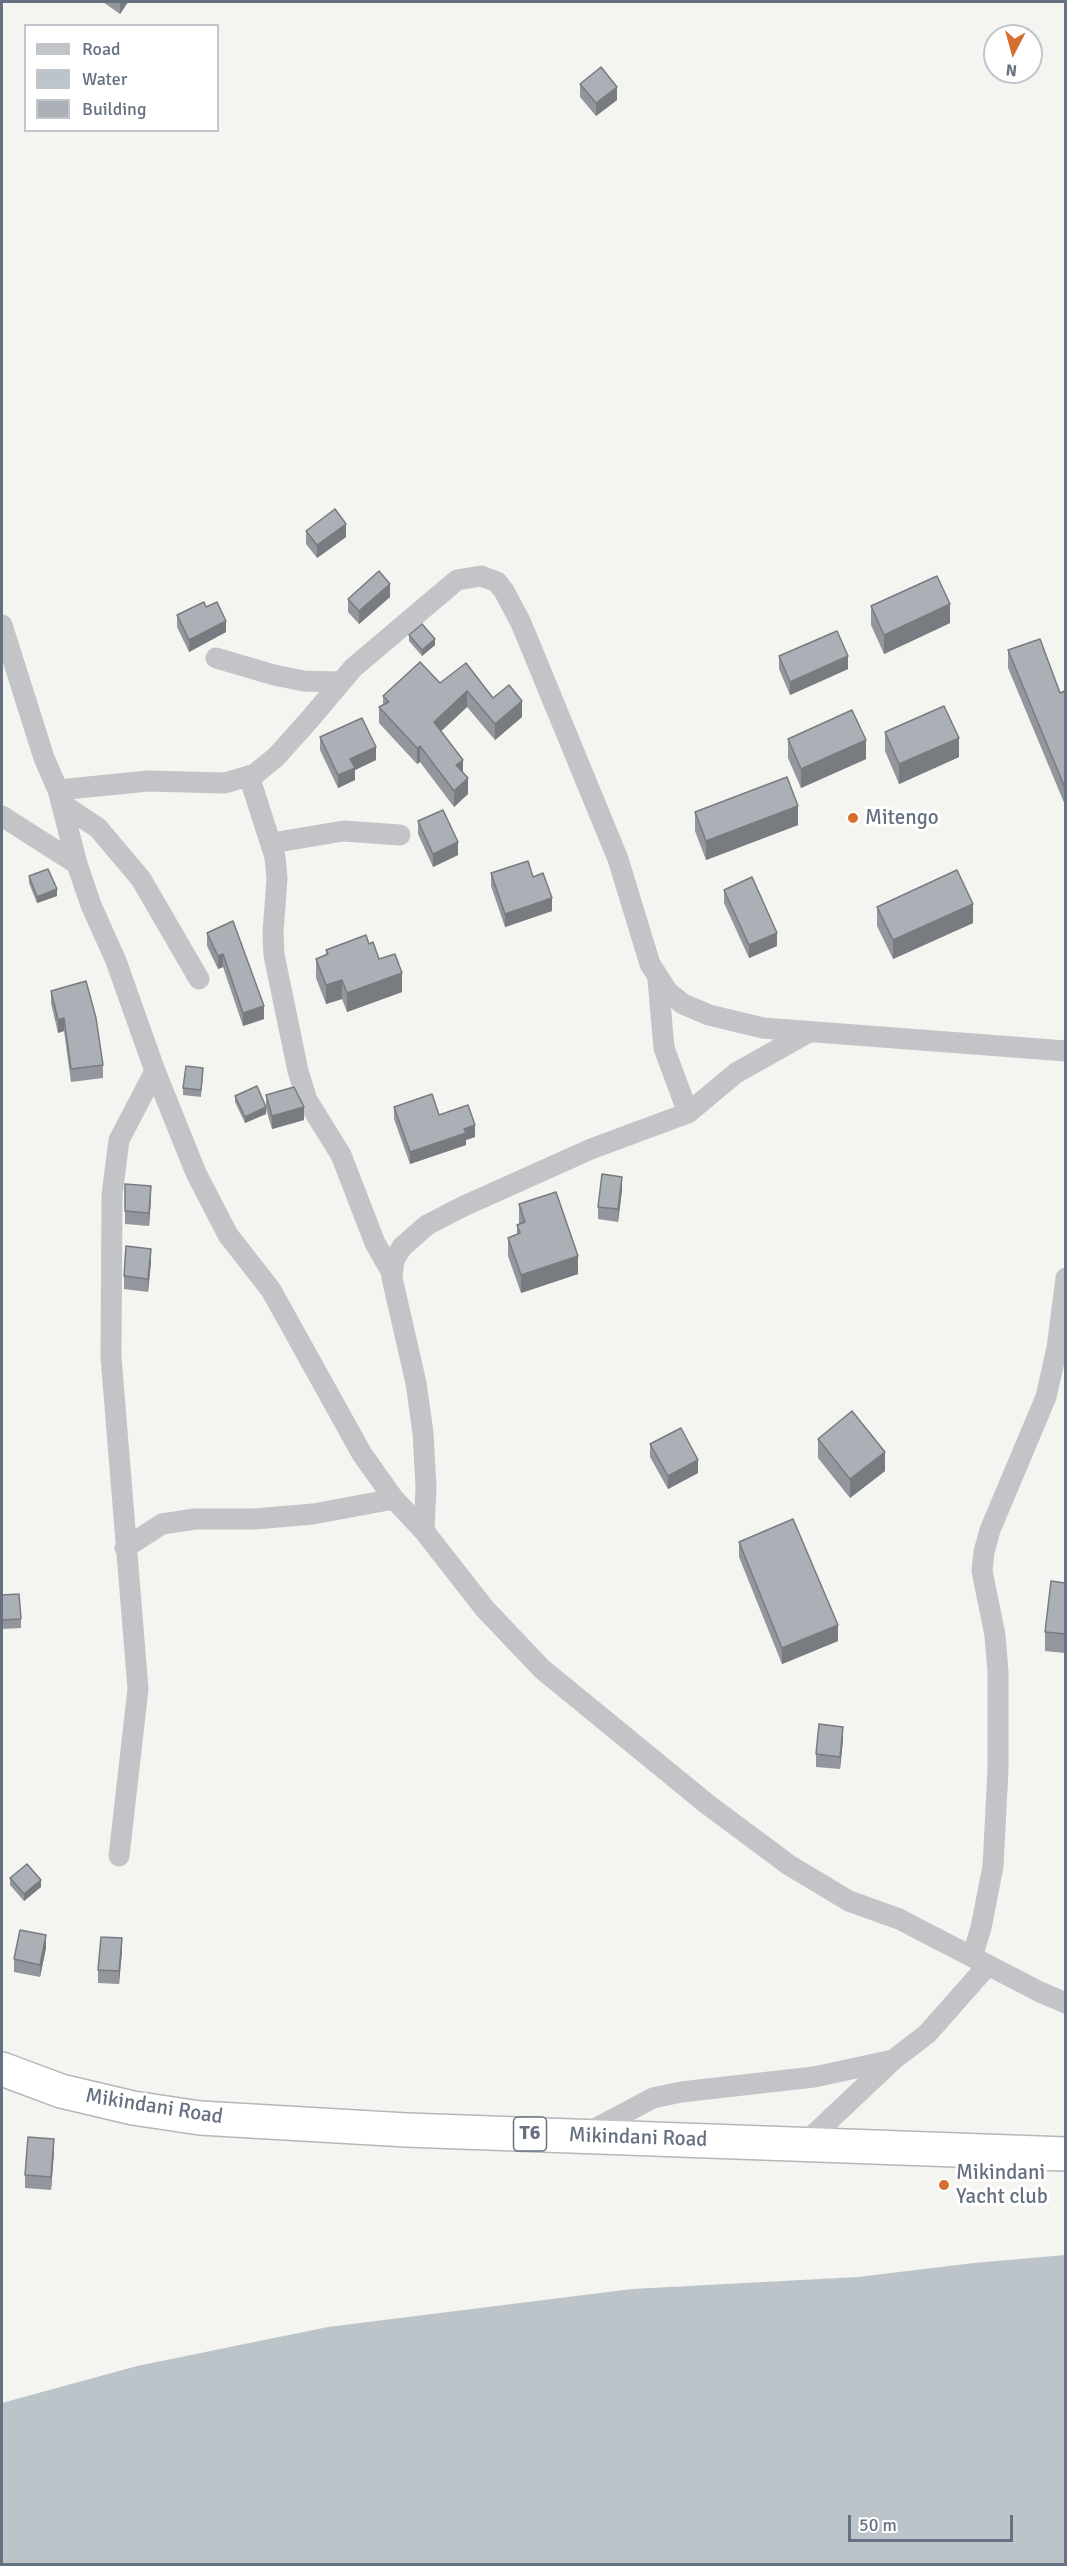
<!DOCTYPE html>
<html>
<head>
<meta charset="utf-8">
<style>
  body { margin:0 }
  #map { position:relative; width:1067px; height:2566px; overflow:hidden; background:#f4f4f0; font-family:Signika,sans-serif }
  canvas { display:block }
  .frame { position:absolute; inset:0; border:3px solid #657080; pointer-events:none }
  .legend { position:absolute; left:24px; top:24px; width:195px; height:108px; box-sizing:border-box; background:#fff; border:2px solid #c1c6cc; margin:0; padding:8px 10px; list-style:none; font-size:18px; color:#657080 }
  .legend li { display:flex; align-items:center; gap:12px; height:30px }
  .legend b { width:30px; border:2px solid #c1c6cc }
  .north { position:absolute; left:983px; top:24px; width:60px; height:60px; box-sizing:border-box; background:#fff; border:2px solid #c1c6cc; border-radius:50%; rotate:186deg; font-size:16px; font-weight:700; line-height:24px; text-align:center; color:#657080 }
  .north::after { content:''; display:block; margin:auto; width:21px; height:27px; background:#d66e2e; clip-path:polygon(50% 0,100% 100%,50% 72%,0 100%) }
  .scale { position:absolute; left:848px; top:2515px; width:165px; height:27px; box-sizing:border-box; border:3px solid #657080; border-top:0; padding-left:8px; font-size:18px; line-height:21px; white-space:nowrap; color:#657080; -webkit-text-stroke:4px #fff; paint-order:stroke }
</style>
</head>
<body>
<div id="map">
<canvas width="1067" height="2566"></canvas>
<div class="frame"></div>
<ul class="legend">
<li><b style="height:8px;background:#c2c4c8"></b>Road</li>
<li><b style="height:16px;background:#bcc4ca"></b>Water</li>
<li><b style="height:16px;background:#abb0b6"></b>Building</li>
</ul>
<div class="north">N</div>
<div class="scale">50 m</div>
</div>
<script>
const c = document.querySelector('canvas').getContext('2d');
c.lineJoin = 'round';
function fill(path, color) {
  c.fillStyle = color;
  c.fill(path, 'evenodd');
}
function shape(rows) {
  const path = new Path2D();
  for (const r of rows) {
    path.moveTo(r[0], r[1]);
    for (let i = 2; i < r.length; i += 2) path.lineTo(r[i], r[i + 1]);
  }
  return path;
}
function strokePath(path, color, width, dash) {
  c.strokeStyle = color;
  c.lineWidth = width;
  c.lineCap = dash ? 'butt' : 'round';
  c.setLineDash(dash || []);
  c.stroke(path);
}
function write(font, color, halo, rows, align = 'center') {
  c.font = font + ' Signika,sans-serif';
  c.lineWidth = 6;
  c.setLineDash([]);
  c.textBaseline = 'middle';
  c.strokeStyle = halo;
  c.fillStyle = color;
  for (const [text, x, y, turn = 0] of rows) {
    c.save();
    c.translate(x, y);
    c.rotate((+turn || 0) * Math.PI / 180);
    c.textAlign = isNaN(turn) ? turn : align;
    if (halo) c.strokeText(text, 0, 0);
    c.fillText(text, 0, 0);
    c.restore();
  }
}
fill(shape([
  [1065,2255,1065,2564,2,2564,2,2403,137,2366,328,2327,632,2289,858,2277,974,2263]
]), '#bcc4ca');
const trunk = shape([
  [2,2069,61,2091,133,2108,200,2118,407,2130,1066,2154]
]);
strokePath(trunk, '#b4b6ba', 36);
strokePath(shape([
  [2,625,44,758,58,790,77,864,91,905,116,961,155,1071,196,1173,228,1235,271,1290,362,1454,394,1499,424,1531,485,1609,542,1669,707,1804,789,1865,849,1901,899,1919,1040,1992,1066,2003],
  [216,658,274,675,304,681,339,682],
  [249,776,275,857,277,878,273,933,274,955,298,1071,307,1100,341,1155,375,1243,392,1273],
  [58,790,148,781,225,783,255,774,276,757,310,719,353,668,457,580,481,576,497,582,504,591,521,623,618,859,650,964,668,992,683,1004,709,1015,763,1028,1066,1051],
  [62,804,98,828,141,879,199,979],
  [2,816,77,864],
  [272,843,343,831,400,835],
  [658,980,664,1048,688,1113],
  [424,1531,426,1487,423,1433,416,1383,392,1278,394,1260,402,1247,427,1225,464,1206,591,1149,688,1113,736,1073,807,1033],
  [125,1548,162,1524,195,1519,255,1519,313,1514,394,1499],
  [119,1856,138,1689,111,1357,112,1195,119,1140,155,1071],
  [972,1957,981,1928,993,1866,998,1770,998,1672,995,1635,982,1571,984,1552,990,1530,1046,1397,1057,1348,1066,1278],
  [585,2134,653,2098,681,2092,814,2077,893,2060],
  [805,2143,893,2060,927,2034,988,1965]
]), '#c2c4c8', 21);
strokePath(trunk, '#fff', 33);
fill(shape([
  [103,2,128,2,120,14],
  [580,84,617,100,596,116,580,97],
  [306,531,346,537,317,558,306,544],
  [390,597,359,624,348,612,348,599],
  [871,606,950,623,884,654,871,625],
  [206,607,226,632,189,652,177,627,177,615],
  [409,635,435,645,422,656,409,641],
  [1008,650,1060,693,1065,690,1065,805,1008,668],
  [779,656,848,669,790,695,779,669],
  [440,683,493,698,522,717,495,740,467,707,441,731,463,773,468,794,454,807,420,762,417,764,379,723,379,707,383,705,383,696],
  [885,732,959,757,899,784,885,751],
  [320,737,376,760,355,770,355,780,338,788,320,750],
  [788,739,866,759,801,788,788,758],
  [695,812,798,825,706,860,695,831],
  [418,821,458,855,433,867,418,834],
  [491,873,533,877,552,911,505,927,491,886],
  [29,876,57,896,37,903,29,883],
  [724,890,777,946,749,958,724,903],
  [877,907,973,923,893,959,877,926],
  [207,933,264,1006,264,1019,243,1026,223,967,218,969,207,946],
  [369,944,402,992,347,1012,342,999,326,1004,316,978,316,959,326,955,326,950],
  [51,991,103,1065,103,1078,71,1082,64,1031,58,1033,51,1003],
  [203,1075,201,1097,183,1095,183,1088],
  [266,1095,304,1120,272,1129,266,1109,266,1114,245,1123,235,1102,235,1096,266,1106],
  [394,1107,439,1115,475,1137,466,1140,466,1145,410,1164,394,1119],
  [125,1184,151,1199,149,1226,125,1224],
  [622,1190,618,1222,598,1219,598,1207],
  [519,1204,578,1274,521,1293,508,1256,508,1238,517,1234,517,1225,519,1224],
  [151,1262,148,1292,124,1289,124,1276],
  [818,1439,885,1471,850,1498,818,1458],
  [650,1444,698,1473,668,1489,650,1457],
  [739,1542,838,1641,782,1664,739,1557],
  [1065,1583,1065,1653,1045,1651,1045,1632],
  [2,1595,21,1619,21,1628,2,1629],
  [843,1740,840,1769,816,1767,816,1754],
  [10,1878,41,1887,24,1901,10,1885],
  [46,1948,40,1977,14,1972,14,1959],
  [122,1951,119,1984,98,1983,98,1970],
  [54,2152,51,2190,25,2188,25,2175]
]), '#93979d');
fill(shape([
  [120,2,128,2,120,14],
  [617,87,617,100,596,116,596,103],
  [346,524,346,537,317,558,317,545],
  [390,584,390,597,359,624,359,611],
  [950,604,950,623,884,654,884,635],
  [226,621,226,632,189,652,189,640],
  [435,639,435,645,422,656,422,650],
  [848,656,848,669,790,695,790,682],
  [467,691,467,707,434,738,434,722],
  [522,701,522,717,495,740,495,724],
  [959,738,959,757,899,784,899,764],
  [866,740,866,759,801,788,801,769],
  [420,746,420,762,417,764,417,748],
  [376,747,376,760,355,770,355,780,338,788,338,775,350,759],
  [463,760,463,776,456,765],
  [468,778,468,794,454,807,454,791],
  [798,806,798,825,706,860,706,841],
  [458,842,458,855,433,867,433,854],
  [57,889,57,896,37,903,37,897],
  [552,898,552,911,505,927,505,914],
  [973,904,973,923,893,959,893,940],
  [777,933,777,946,749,958,749,945],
  [223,954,223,967,218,969,218,956],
  [402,973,402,992,347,1012,347,993],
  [342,980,342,999,326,1004,326,985],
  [264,1006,264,1019,243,1026,243,1013],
  [64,1018,64,1031,58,1033,58,1020],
  [266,1107,266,1114,245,1123,245,1117],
  [304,1107,304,1120,272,1129,272,1116],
  [475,1125,475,1137,466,1140,466,1145,410,1164,410,1152,464,1129],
  [622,1177,622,1190,618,1222,618,1209],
  [151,1186,151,1199,149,1226,149,1213],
  [151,1249,151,1262,148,1292,148,1279],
  [578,1256,578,1274,521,1293,521,1275],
  [885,1452,885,1471,850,1498,850,1479],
  [698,1460,698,1473,668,1489,668,1476],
  [838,1625,838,1641,782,1664,782,1648],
  [843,1727,843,1740,840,1769,840,1757],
  [41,1880,41,1887,24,1901,24,1894],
  [46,1935,46,1948,40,1977,40,1965],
  [122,1938,122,1951,119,1984,119,1971],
  [54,2139,54,2152,51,2190,51,2177]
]), '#787b7f');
const building = shape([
  [601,67,617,87,596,103,580,84,601,67],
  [335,509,346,524,317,545,306,531,335,509],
  [379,571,390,584,359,611,348,599,379,571],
  [937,576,950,604,884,635,871,606,937,576],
  [204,602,206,607,217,602,226,621,189,640,177,615,204,602],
  [422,624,435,639,422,650,409,635,422,624],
  [837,631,848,656,790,682,779,656,837,631],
  [1040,639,1060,693,1065,691,1065,788,1008,650,1040,639],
  [420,662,440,683,466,663,493,698,509,685,522,701,495,724,467,691,434,722,463,760,456,765,468,778,454,791,420,746,417,748,379,707,389,702,383,696,420,662],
  [944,706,959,738,899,764,885,732,944,706],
  [852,710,866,740,801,769,788,739,852,710],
  [362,718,376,747,350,759,355,768,338,775,320,737,362,718],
  [787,777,798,806,706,841,695,812,787,777],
  [443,810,458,842,433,854,418,821,443,810],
  [528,861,533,877,543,873,552,898,505,914,491,873,528,861],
  [48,869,57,889,37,897,29,876,48,869],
  [957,870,973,904,893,940,877,907,957,870],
  [752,877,777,933,749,945,724,890,752,877],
  [233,921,264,1006,243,1013,223,954,218,956,207,933,233,921],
  [366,935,369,944,373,942,379,959,395,954,402,973,347,993,342,980,326,985,316,959,328,954,326,950,366,935],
  [86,981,96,1018,103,1065,71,1069,64,1018,58,1020,51,991,86,981],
  [186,1066,203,1068,201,1090,183,1088,186,1066],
  [257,1086,266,1107,245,1117,235,1096,257,1086],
  [294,1087,304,1107,272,1116,266,1095,294,1087],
  [432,1094,439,1115,468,1105,475,1125,464,1129,466,1133,410,1152,394,1107,432,1094],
  [602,1174,622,1177,618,1209,598,1207,602,1174],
  [125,1184,151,1186,149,1213,125,1211,125,1184],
  [556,1192,578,1256,521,1275,508,1238,520,1233,517,1225,525,1222,519,1204,556,1192],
  [126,1246,151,1249,148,1279,124,1276,126,1246],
  [852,1411,885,1452,850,1479,818,1439,852,1411],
  [681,1428,698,1460,668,1476,650,1444,681,1428],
  [793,1519,838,1625,782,1648,739,1542,793,1519],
  [1051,1581,1065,1583,1065,1634,1045,1632,1051,1581],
  [19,1594,21,1619,2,1620,2,1595,19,1594],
  [819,1724,843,1727,840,1757,816,1754,819,1724],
  [27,1864,41,1880,24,1894,10,1878,27,1864],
  [20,1930,46,1935,40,1965,14,1959,20,1930],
  [101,1937,122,1938,119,1971,98,1970,101,1937],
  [28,2137,54,2139,51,2177,25,2175,28,2137]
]);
fill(building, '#abb0b6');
strokePath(building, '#787b7f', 1.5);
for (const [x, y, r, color] of [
  [853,818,6,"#d66e2e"],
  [944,2185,6,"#d66e2e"]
]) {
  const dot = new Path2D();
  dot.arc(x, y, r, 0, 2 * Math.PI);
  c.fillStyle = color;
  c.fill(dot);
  strokePath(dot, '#fff', 2);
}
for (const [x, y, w] of [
  [530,2134,33]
]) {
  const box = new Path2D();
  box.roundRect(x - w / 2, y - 17, w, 34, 4.5);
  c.fillStyle = '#fff';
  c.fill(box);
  strokePath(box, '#657080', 1.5);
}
write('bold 20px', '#657080', null, [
  ["T6",530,2134]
]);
write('21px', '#657080', '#fff', [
  ["Mitengo",865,818],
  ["Mikindani",956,2173],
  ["Yacht club",956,2197]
], 'left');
write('21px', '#657080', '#fff', [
  ["Mikindani Road",154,2107,9],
  ["Mikindani Road",638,2138,2]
]);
</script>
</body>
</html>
